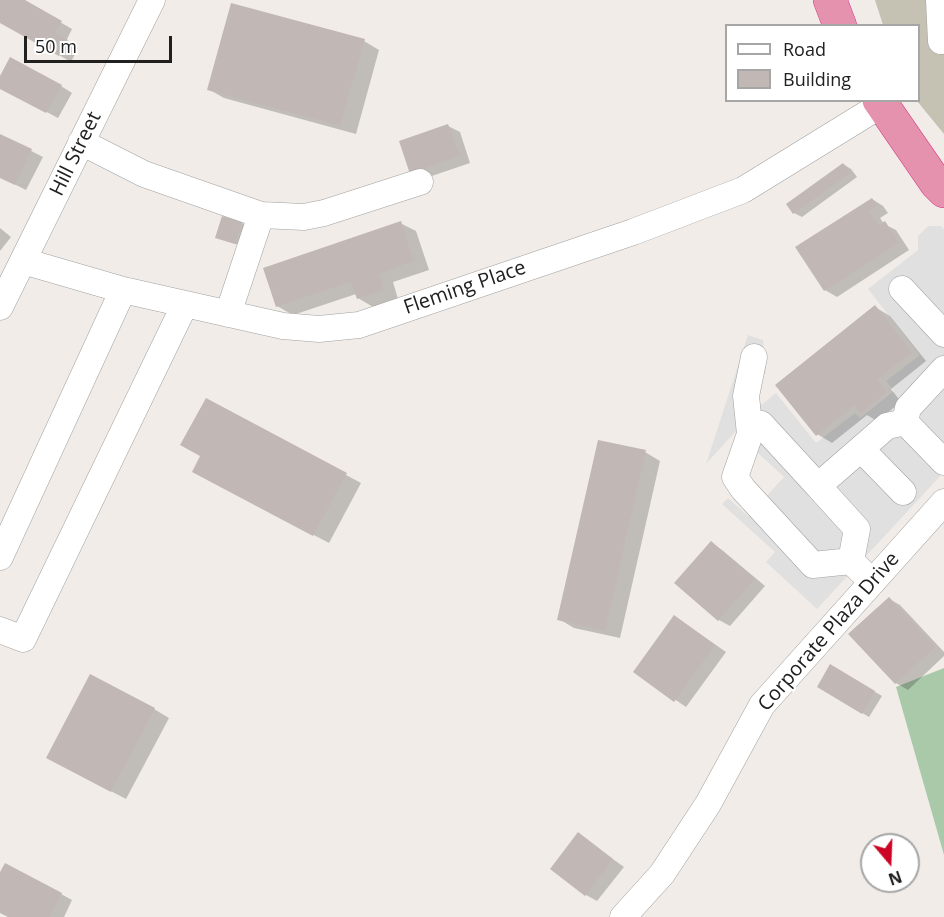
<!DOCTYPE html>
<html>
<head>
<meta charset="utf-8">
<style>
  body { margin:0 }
  #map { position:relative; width:944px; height:917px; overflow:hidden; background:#f1ece7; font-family:"Open Sans",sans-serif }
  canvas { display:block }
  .legend { position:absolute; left:725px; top:24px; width:195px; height:78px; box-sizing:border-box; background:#fff; border:2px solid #a6a6a6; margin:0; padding:8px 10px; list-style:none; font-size:18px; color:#202020 }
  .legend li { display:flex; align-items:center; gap:12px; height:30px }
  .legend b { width:30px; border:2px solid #a6a6a6 }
  .north { position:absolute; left:860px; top:833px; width:60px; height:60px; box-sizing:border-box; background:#fff; border:2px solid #a6a6a6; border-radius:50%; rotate:161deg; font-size:16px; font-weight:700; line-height:24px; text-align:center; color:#202020 }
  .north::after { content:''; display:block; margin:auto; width:21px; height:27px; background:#cc0525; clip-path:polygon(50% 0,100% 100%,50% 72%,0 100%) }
  .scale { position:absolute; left:24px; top:36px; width:148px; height:27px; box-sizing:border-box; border:3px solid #202020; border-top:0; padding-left:8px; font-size:18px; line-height:21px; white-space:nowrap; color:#202020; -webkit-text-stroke:4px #fff; paint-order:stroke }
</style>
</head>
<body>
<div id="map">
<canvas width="944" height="917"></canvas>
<ul class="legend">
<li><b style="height:8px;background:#fff"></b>Road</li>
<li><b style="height:16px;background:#c1b7b4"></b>Building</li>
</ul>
<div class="north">N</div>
<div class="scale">50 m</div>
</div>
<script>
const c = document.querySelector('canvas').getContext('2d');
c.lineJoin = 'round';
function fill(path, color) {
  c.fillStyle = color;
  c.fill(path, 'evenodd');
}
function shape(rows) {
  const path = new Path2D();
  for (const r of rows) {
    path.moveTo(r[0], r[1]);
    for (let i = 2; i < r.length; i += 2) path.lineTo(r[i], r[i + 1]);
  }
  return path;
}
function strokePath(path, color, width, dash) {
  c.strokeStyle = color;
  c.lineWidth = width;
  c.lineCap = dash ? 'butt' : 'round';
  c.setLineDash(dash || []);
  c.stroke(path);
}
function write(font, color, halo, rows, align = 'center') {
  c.font = font + ' "Open Sans",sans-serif';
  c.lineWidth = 4.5;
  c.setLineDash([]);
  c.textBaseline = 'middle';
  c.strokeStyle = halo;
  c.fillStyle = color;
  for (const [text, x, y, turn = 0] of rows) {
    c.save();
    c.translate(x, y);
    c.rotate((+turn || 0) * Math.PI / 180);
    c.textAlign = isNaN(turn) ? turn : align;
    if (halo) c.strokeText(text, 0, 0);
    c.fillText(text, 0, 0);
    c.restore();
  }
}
fill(shape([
  [875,0,944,0,944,134,917,101,918,26,883,25]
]), '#c5c2b3');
fill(shape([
  [944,668,944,855,896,687]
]), '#a9c9a9');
fill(shape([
  [928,226,941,226,944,229,944,472,817,609,766,562,775,552,722,504,728,498,748,516,784,477,735,432,706,464,748,335,763,340,766,372,751,394,760,406,776,393,816,443,855,413,860,418,894,391,886,381,920,355,868,289,918,250,918,236]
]), '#e0e0e0');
fill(shape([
  [0,0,22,0,72,29,66,41,78,48,71,62,0,21],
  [364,41,379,50,356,134,224,98,208,89],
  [0,80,61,86,72,93,58,118,0,87],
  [448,126,460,132,470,163,423,179,411,172],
  [0,135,43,157,26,190,0,177],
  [843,164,851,169,857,177,802,217,794,213],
  [872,199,883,206,888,213,880,218,884,224,896,230,909,250,837,297,825,290,797,247],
  [242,223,249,227,243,247,217,237],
  [400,223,416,231,429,270,393,282,398,299,373,307,358,298,356,294,293,315,277,306],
  [0,228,11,237,0,251],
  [875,307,890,316,926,361,891,389,901,402,877,421,867,415,832,443,817,434],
  [206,400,361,483,329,543,209,480,202,456],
  [645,452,660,461,620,638,574,628,559,619],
  [711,543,722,550,765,586,730,626,719,620],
  [889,599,900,605,944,652,944,656,908,690,896,683,850,635],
  [686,624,726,652,686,707,635,672],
  [831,666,882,696,869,717,819,687],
  [154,709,169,718,126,799,63,766],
  [578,834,624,867,597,901,586,895],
  [0,875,61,894,72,900,64,917,10,917,0,912]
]), '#0003');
fill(shape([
  [0,0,25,0,62,21,55,33,68,40,59,56,0,23],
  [231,3,365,39,340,126,207,90],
  [10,57,62,85,46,113,0,89,0,76],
  [448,124,460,156,410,174,399,141],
  [0,134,32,149,15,185,0,178],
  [843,163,851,173,793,214,786,204],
  [872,198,877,206,869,211,878,225,885,221,899,243,824,291,795,247],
  [222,216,242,222,235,244,215,238],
  [401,221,414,261,379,274,384,290,357,299,351,282,276,307,263,268],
  [875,305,912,352,877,380,887,392,861,413,854,405,816,436,775,385],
  [206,398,347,473,313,536,192,472,200,456,180,445],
  [598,440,646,450,605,631,557,620],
  [711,541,755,579,718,621,674,583],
  [889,597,936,647,895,684,848,634],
  [674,615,715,645,674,702,633,672],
  [830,664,875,691,862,714,817,687],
  [90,674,155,708,111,792,46,758],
  [578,832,613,859,585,896,550,869],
  [5,863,62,893,49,917,8,917,0,913,0,872]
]), '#c1b7b4');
const minor = shape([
  [939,0,941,41],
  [81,142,144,174,261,215,228,314],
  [261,215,304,217,324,213,420,182],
  [23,261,123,290,283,326,319,329,359,325,633,232,743,190,881,105],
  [902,289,944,334],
  [0,307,152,0],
  [944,369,908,408,905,422,944,462],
  [750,434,746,396,754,357],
  [861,449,903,492],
  [818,486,857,529,851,561],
  [0,557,123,290],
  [872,582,851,561,813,565,743,489,735,477,750,434,761,424,818,486,887,426,905,422],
  [0,630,23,639,185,304],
  [623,917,662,874,708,804,762,705,944,502]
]);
const highway = shape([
  [830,0,840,26],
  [879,100,936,183,944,191]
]);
strokePath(minor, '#a1a1a1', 27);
strokePath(highway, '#d72c82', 34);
strokePath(minor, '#fff', 26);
strokePath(highway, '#e592af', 33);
write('20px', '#202020', '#fff', [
  ["Hill Street",76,154,-64],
  ["Fleming Place",465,288,-19],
  ["Corporate Plaza Drive",829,632,-49]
]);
</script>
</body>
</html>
